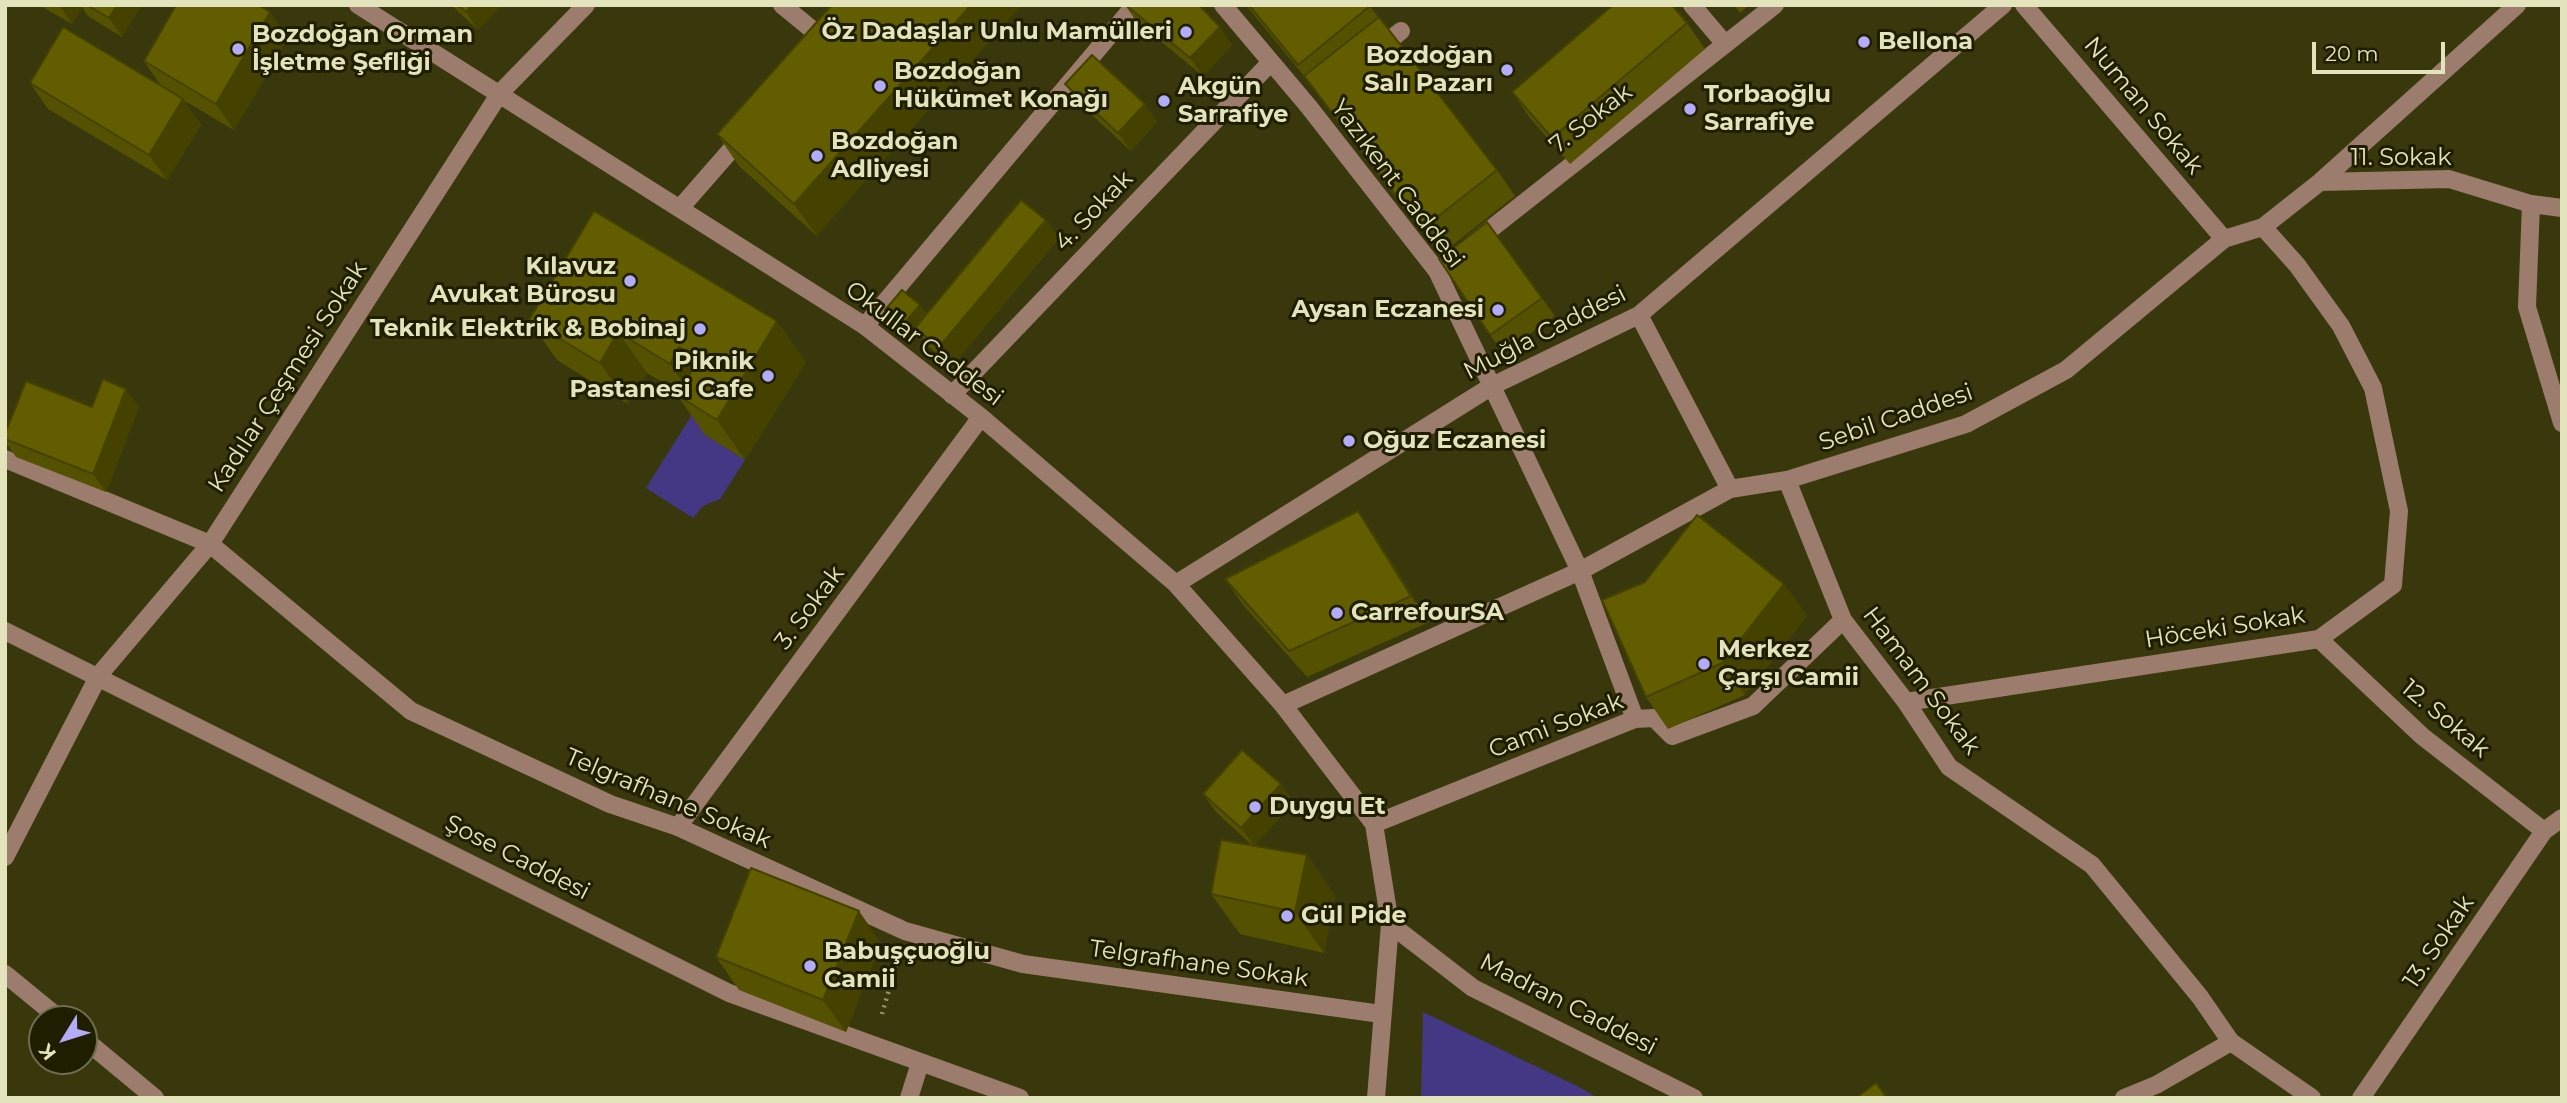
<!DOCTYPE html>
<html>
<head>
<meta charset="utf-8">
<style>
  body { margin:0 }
  #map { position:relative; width:2567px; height:1103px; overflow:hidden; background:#39380c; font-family:Montserrat,sans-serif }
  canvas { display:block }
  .frame { position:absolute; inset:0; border:7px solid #e3e3bc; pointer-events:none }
  .north { position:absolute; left:28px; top:1005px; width:70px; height:70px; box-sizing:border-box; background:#201e00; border:2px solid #6e6d4b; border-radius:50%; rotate:232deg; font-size:19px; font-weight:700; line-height:28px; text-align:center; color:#e3e3bc }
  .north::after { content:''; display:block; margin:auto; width:24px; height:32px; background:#b3adf9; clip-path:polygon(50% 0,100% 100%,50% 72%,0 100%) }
  .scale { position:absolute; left:2312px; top:42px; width:133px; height:32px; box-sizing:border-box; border:4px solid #e3e3bc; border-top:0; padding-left:9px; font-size:21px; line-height:24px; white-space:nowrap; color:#e3e3bc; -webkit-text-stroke:5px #201e00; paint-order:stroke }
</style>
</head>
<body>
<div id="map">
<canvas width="2567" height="1103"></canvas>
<div class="frame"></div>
<div class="north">K</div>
<div class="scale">20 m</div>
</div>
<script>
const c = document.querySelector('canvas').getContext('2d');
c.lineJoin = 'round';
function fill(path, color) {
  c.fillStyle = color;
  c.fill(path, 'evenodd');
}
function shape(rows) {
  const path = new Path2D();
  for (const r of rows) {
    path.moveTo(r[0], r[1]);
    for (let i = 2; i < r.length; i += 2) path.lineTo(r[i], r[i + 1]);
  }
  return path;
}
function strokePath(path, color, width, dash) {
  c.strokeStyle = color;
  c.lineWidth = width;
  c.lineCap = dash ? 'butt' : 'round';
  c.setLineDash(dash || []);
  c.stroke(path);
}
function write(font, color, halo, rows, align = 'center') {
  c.font = font + ' Montserrat,sans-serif';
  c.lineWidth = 6;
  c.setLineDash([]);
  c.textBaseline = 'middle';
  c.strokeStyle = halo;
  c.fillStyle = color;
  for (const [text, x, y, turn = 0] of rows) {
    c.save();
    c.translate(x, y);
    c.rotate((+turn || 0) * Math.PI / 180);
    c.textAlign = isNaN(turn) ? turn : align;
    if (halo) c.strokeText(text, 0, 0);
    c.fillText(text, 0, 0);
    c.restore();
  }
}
fill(shape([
  [698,405,706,435,745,460,720,499,703,506,693,518,646,488],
  [1423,1012,1577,1086,1598,1098,1421,1098]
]), '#443783');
strokePath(shape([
  [882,1014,897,962]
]), '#95956b', 4.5, [2, 5]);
strokePath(shape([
  [358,5,865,326,981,417,1176,584,1283,705,1374,824,1390,924,1376,1098],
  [782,5,826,41],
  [1223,5,1309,107,1437,271,1580,571,1635,719],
  [1692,5,1725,44],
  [2024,5,2224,239],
  [1376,51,1401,31],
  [2320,182,2449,179,2531,204,2562,208],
  [2531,204,2527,307,2562,423],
  [681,207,743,136],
  [1473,243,1775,5],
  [1639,315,1730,489],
  [865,326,1135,5],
  [952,395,1271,62],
  [5,459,210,544,411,711,610,804,678,827,905,931,1023,964,1381,1014],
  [1787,480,1843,620,1906,702,1949,767,2092,865,2200,997,2231,1042,2312,1098],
  [1176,584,1492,386,1639,315,2003,5],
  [5,631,729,993,1020,1098],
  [2319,639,2422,736,2544,831],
  [1906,702,2319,639,2393,585,2399,511,2373,388,2341,326,2297,265,2263,227],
  [1283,705,1580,571,1730,489,1787,480,1966,424,2066,370,2224,239,2263,227,2320,182,2517,5],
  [1374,824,1635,719,1654,718,1672,736,1753,706,1843,620],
  [678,827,981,417],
  [5,857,99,675,210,544,500,93,586,5],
  [1390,924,1473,988,1694,1098],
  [5,974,60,1019],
  [84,1039,155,1098],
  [909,1098,920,1063],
  [2124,1098,2156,1085,2231,1042],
  [2361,1098,2544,831,2562,818]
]), '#9c7d6d', 18);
fill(shape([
  [39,5,141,5,122,37,88,16,82,7,72,24],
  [451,5,502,5,478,30],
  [832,5,817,236,739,166,717,134],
  [1125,5,1199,5,1232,45,1203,76,1136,21],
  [1246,5,1369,5,1497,170,1515,196,1440,255,1322,101,1304,76],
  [1734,5,1749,5,1740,13],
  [1687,23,1705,49,1570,164,1530,118,1512,92],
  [288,38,234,130,183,100,201,125,167,180,48,109,30,83,161,86,144,61],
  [1065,84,1157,122,1131,151,1078,102],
  [1046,220,1059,238,952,366,928,346,915,328,910,334,892,319,885,310,926,314],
  [1487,222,1555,316,1503,353,1490,335],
  [529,320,806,362,745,460,705,435,677,395,678,392,647,373,628,404,557,360],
  [92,407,139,407,106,492,16,457,5,441,5,434],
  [1376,537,1429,622,1307,677,1243,605,1225,579],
  [1784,584,1807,616,1745,695,1668,729,1646,697],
  [1203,794,1294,802,1254,846,1307,855,1335,896,1324,953,1240,934,1211,894,1253,846,1216,812],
  [881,943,846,1032,739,990,716,957]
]), '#545100');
fill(shape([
  [59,5,81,5,82,7,72,24],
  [117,5,141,5,122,37,109,18],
  [472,5,502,5,478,30,466,12],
  [971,5,1022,5,817,236,794,204],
  [270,12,288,38,234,130,216,104],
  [1220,27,1232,45,1203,76,1190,58],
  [183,99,201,125,167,180,149,155],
  [1145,104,1157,122,1131,151,1118,133],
  [1046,220,1059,238,952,366,939,347],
  [920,305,927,314,910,334,903,325],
  [777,321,806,362,745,460,717,420],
  [618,332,647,373,628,404,600,363],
  [679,347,708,387,698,405,670,364],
  [126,389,139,407,106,492,93,474],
  [1358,511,1376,537,1429,622,1411,596],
  [1784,584,1807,616,1745,695,1722,663],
  [1281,784,1294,802,1254,846,1241,828],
  [1307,855,1335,896,1324,953,1295,912],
  [859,911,881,943,846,1032,823,1000]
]), '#454200');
const building = shape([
  [87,5,117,5,109,18,87,5],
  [176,5,258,5,270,12,216,104,144,61,176,5],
  [458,5,472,5,466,12,458,5],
  [832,5,971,5,794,204,717,134,832,5],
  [1126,5,1199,5,1220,27,1190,58,1126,5],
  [1249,5,1369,5,1370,6,1298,65,1249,5],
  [1613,5,1672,5,1687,23,1552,138,1512,92,1613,5],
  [1379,17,1497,170,1422,229,1304,76,1379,17],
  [63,27,183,99,149,155,30,83,63,27],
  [1092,55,1145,104,1118,133,1065,84,1092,55],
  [1021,200,1046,220,939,347,915,328,1021,200],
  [594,211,777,321,717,420,677,395,699,359,679,347,670,364,618,332,600,363,529,320,594,211],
  [1487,222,1542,298,1490,335,1439,259,1487,222],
  [902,290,920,305,903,325,885,310,902,290],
  [103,379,126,389,93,474,5,439,5,434,26,381,92,407,103,379],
  [1358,511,1411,596,1289,651,1225,579,1358,511],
  [1697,515,1784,584,1722,663,1646,697,1602,600,1645,582,1697,515],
  [1242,750,1281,784,1241,828,1203,794,1242,750],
  [1221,840,1307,855,1295,912,1211,894,1221,840],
  [751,868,859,911,823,1000,716,957,751,868],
  [1876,1083,1887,1098,1856,1098,1876,1083]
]);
fill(building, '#625e00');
strokePath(building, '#454200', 2);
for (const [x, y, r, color] of [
  [1186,32,7,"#b3adf9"],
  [1864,42,7,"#b3adf9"],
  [238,49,7,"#b3adf9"],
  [1507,70,7,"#b3adf9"],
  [880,86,7,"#b3adf9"],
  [1164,101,7,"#b3adf9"],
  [1690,109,7,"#b3adf9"],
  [817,156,7,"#b3adf9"],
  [630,281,7,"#b3adf9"],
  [1498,310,7,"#b3adf9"],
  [700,329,7,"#b3adf9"],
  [768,376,7,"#b3adf9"],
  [1349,441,7,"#b3adf9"],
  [1337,613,7,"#b3adf9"],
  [1704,664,7,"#b3adf9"],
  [1255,807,7,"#b3adf9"],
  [1287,916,7,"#b3adf9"],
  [810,966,7,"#b3adf9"]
]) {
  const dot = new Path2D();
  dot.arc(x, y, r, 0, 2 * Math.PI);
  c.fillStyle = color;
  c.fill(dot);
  strokePath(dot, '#201e00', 2.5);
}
write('bold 24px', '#e3e3bc', '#201e00', [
  ["Öz Dadaşlar Unlu Mamülleri",1172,32,"right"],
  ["Bozdoğan Orman",252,35],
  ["İşletme Şefliği",252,63],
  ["Bellona",1878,42],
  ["Bozdoğan",1493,56,"right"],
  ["Salı Pazarı",1493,84,"right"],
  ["Bozdoğan",894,72],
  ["Hükümet Konağı",894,100],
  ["Akgün",1178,87],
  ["Sarrafiye",1178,115],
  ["Torbaoğlu",1704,95],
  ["Sarrafiye",1704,123],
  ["Bozdoğan",831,142],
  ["Adliyesi",831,170],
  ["Kılavuz",616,267,"right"],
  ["Avukat Bürosu",616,295,"right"],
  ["Aysan Eczanesi",1484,310,"right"],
  ["Teknik Elektrik & Bobinaj",686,329,"right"],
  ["Piknik",754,362,"right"],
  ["Pastanesi Cafe",754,390,"right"],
  ["Oğuz Eczanesi",1363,441],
  ["CarrefourSA",1351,613],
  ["Merkez",1718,650],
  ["Çarşı Camii",1718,678],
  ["Duygu Et",1269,807],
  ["Gül Pide",1301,916],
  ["Babuşçuoğlu",824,952],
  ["Camii",824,980]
], 'left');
write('24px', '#e3e3bc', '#201e00', [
  ["Numan Sokak",2143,106,50],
  ["7. Sokak",1591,119,-38],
  ["11. Sokak",2401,158],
  ["Yazıkent Caddesi",1397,184,53],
  ["4. Sokak",1094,211,-46],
  ["Muğla Caddesi",1545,333,-27],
  ["Okullar Caddesi",924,344,37],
  ["Kadılar Çeşmesi Sokak",288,377,-57],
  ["Sebil Caddesi",1896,418,-19],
  ["3. Sokak",810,608,-53],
  ["Höceki Sokak",2225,628,-9],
  ["Hamam Sokak",1921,681,53],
  ["12. Sokak",2445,719,40],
  ["Cami Sokak",1556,726,-21],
  ["Telgrafhane Sokak",668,799,23],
  ["Şose Caddesi",517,858,27],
  ["13. Sokak",2439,942,-56],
  ["Telgrafhane Sokak",1199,964,8],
  ["Madran Caddesi",1568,1005,27]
]);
</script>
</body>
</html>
